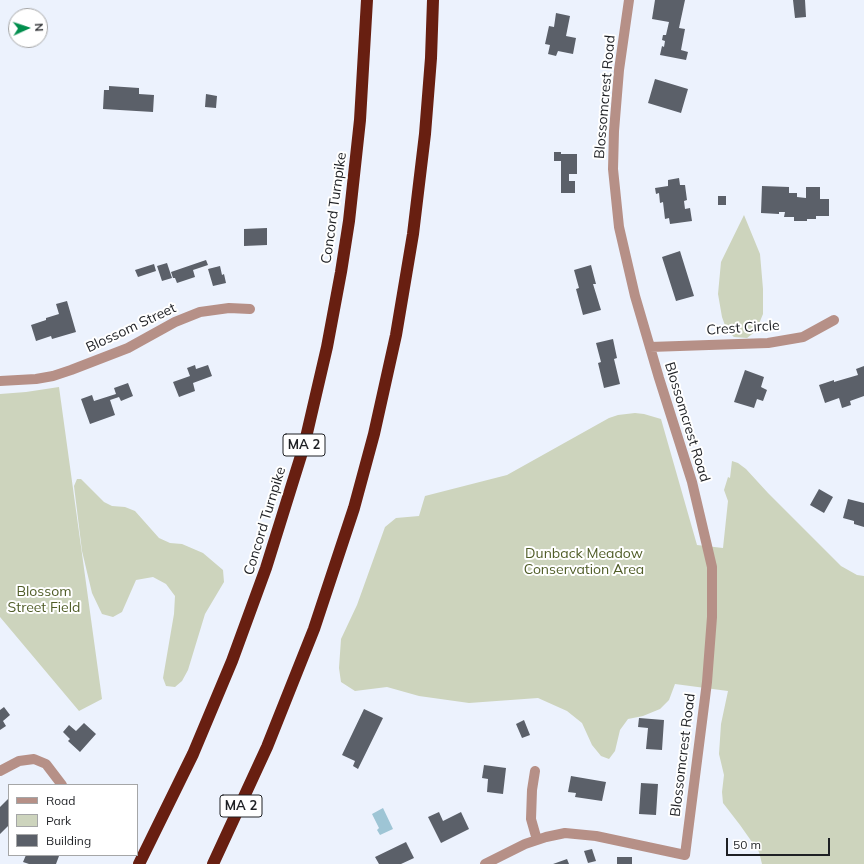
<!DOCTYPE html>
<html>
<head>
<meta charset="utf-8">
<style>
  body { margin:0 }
  #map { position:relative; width:864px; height:864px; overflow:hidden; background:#ecf2fd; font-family:Mulish,sans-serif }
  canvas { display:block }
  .legend { position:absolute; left:8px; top:784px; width:130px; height:72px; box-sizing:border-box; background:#fff; border:1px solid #a5a6a7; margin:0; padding:5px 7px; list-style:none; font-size:12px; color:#1e2024 }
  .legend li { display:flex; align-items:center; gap:8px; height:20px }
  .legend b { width:20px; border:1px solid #a5a6a7 }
  .north { position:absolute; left:8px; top:8px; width:40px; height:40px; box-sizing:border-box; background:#fff; border:1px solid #a5a6a7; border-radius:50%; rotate:87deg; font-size:11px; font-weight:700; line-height:16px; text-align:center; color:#1e2024 }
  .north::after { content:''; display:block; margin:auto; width:14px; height:18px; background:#018e4d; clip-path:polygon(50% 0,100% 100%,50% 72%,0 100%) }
  .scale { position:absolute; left:726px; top:838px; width:104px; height:18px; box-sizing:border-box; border:2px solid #1e2024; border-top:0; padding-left:5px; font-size:12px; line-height:14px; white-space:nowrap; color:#1e2024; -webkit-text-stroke:3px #fff; paint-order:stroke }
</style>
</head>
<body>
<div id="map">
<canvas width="864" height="864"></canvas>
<ul class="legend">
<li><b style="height:5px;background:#b69087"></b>Road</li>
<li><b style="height:11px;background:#cdd4bd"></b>Park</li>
<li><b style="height:11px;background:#5b6069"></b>Building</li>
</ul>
<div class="north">N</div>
<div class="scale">50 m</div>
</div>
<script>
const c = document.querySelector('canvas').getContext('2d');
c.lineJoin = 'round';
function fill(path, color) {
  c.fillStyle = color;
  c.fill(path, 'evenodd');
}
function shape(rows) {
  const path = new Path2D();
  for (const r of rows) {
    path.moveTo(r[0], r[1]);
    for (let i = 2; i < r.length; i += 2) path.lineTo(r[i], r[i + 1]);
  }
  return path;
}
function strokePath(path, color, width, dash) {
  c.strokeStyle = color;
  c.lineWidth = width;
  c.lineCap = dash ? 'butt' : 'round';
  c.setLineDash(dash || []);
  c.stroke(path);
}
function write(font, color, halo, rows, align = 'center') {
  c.font = font + ' Mulish,sans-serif';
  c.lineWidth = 4;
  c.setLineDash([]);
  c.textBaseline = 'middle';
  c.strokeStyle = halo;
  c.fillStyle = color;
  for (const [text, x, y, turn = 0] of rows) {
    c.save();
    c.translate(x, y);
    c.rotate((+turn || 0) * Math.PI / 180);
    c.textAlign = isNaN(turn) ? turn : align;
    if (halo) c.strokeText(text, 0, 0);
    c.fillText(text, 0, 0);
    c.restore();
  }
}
fill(shape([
  [744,215,760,254,763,289,763,314,756,331,747,338,734,337,727,331,722,317,718,294,721,262],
  [59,387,102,699,79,711,0,617,0,394,26,392],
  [635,413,644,414,661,419,697,545,723,548,728,501,724,490,728,477,730,478,732,461,738,463,746,469,768,493,841,566,857,575,864,576,864,864,762,864,759,852,740,825,723,803,722,792,724,775,719,754,721,724,728,691,675,684,669,700,660,709,643,716,628,719,620,730,615,751,609,759,601,756,592,745,582,723,567,711,538,698,469,703,419,696,387,687,355,691,341,682,339,668,341,639,357,605,385,527,396,518,419,516,425,496,507,475,609,418,618,415],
  [77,479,81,479,104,502,112,506,125,507,135,511,159,538,170,543,182,544,203,553,223,570,224,582,205,614,188,670,182,681,175,687,166,686,163,678,174,614,175,596,166,584,153,577,136,580,122,612,113,617,102,614,92,593,82,551,74,486]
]), '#cdd4bd');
fill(shape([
  [383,808,393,829,380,835,377,830,379,828,372,814]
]), '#9ec5d5');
fill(shape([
  [655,0,685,0,679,28,685,29,681,50,688,52,686,60,660,55,662,46,664,47,665,41,662,40,663,35,666,35,669,22,652,19],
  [793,0,805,0,806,17,795,18],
  [556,13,570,16,566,36,576,38,573,54,558,51,556,56,548,54,550,45,545,44,549,26,554,27],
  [655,79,688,89,681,113,648,103],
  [109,86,139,88,139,94,154,95,153,112,103,109,104,90,109,90],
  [206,94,217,96,216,108,205,107],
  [554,152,561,152,561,154,577,154,577,174,569,174,569,181,575,181,575,193,561,193,561,161,554,161],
  [679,178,680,185,685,185,687,200,684,201,685,209,690,208,692,221,670,224,669,218,665,219,663,202,660,203,659,193,656,194,655,188,668,186,668,180],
  [762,186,789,187,789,193,797,193,797,197,806,198,806,187,820,187,820,199,829,199,829,216,816,216,816,219,807,219,807,221,794,221,794,217,784,217,785,212,779,212,779,214,761,213],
  [718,196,726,196,726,205,718,205],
  [267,228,267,245,244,246,244,229],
  [680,251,694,296,676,301,662,257],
  [206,260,208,265,193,270,195,277,177,283,175,278,173,278,171,272],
  [167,263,172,278,162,281,157,266],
  [154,264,156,271,138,277,135,270],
  [591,265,596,284,593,284,601,310,583,315,576,289,579,288,574,270],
  [220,266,222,275,224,274,226,283,213,286,208,269],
  [67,301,76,332,52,339,51,336,36,341,31,325,46,320,46,318,59,314,56,304],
  [613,339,617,358,614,359,620,384,604,388,598,363,601,362,596,343],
  [195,365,196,369,208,365,212,376,193,383,195,391,179,397,173,382,190,376,187,368],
  [864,366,864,396,850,401,851,405,842,408,839,398,825,403,819,385,834,380,834,382,858,375,856,369],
  [745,370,764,377,761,387,767,390,763,401,757,399,754,408,734,402],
  [128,383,133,396,121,401,119,397,110,400,115,415,90,424,81,399,92,395,94,401,116,394,114,388],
  [819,489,833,497,824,513,810,505],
  [848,499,864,503,864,527,854,524,854,521,843,518],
  [4,707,10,715,3,721,6,726,0,730,0,710],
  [364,709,383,718,358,769,353,766,355,761,342,755],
  [639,718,664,720,662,750,646,749,648,728,638,727],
  [524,720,530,735,522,738,516,724],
  [84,723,96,734,80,752,68,741,70,739,63,732,69,725,76,731],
  [484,765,506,768,503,794,487,792,488,779,482,778],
  [571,776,606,782,602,801,575,797,576,793,568,792],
  [641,783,658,784,656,815,639,814],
  [8,799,9,825,0,834,0,807],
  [439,812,443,821,461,812,469,829,441,843,428,817],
  [406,842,414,858,401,864,379,864,375,857],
  [592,849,596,861,588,863,584,851],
  [26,855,56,855,59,856,56,864,29,864,23,862],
  [617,857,632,857,632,864,617,864],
  [567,859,569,864,553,864]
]), '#5b6069');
strokePath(shape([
  [650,347,768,343,803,337,834,320],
  [0,381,36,379,53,376,71,370,128,348,175,322,200,312,229,308,250,309],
  [0,771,19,761,34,759,46,764,62,785],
  [535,771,532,790,531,819,537,840],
  [485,864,525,844,546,837,565,833,596,836,685,855,707,682,712,617,712,567,692,482,659,378,635,296,619,227,613,169,614,131,619,70,629,0]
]), '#b69087', 10);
strokePath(shape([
  [139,864,193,754,232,661,266,568,304,446,327,347,341,272,349,221,360,120,367,0],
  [213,864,267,747,314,629,354,508,374,434,396,335,413,234,425,134,431,58,433,0]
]), '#681f11', 12);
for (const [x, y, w] of [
  [304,445,42],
  [241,806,42]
]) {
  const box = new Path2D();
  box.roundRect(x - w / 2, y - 11, w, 22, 3);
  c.fillStyle = '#fff';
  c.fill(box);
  strokePath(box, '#1e2024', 1);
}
write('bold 13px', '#1e2024', null, [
  ["MA 2",304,445],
  ["MA 2",241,806]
]);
write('14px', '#1e2024', '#fff', [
  ["Blossomcrest Road",605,97,-85],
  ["Concord Turnpike",334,208,-82],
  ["Blossom Street",131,328,-25],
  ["Crest Circle",743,328,-4],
  ["Blossomcrest Road",687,422,73],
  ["Concord Turnpike",265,521,-73],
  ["Blossomcrest Road",683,755,-83]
]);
write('14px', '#505d28', '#fff', [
  ["Dunback Meadow",584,554],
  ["Conservation Area",584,570],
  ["Blossom",44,592],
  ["Street Field",44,608]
]);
</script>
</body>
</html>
